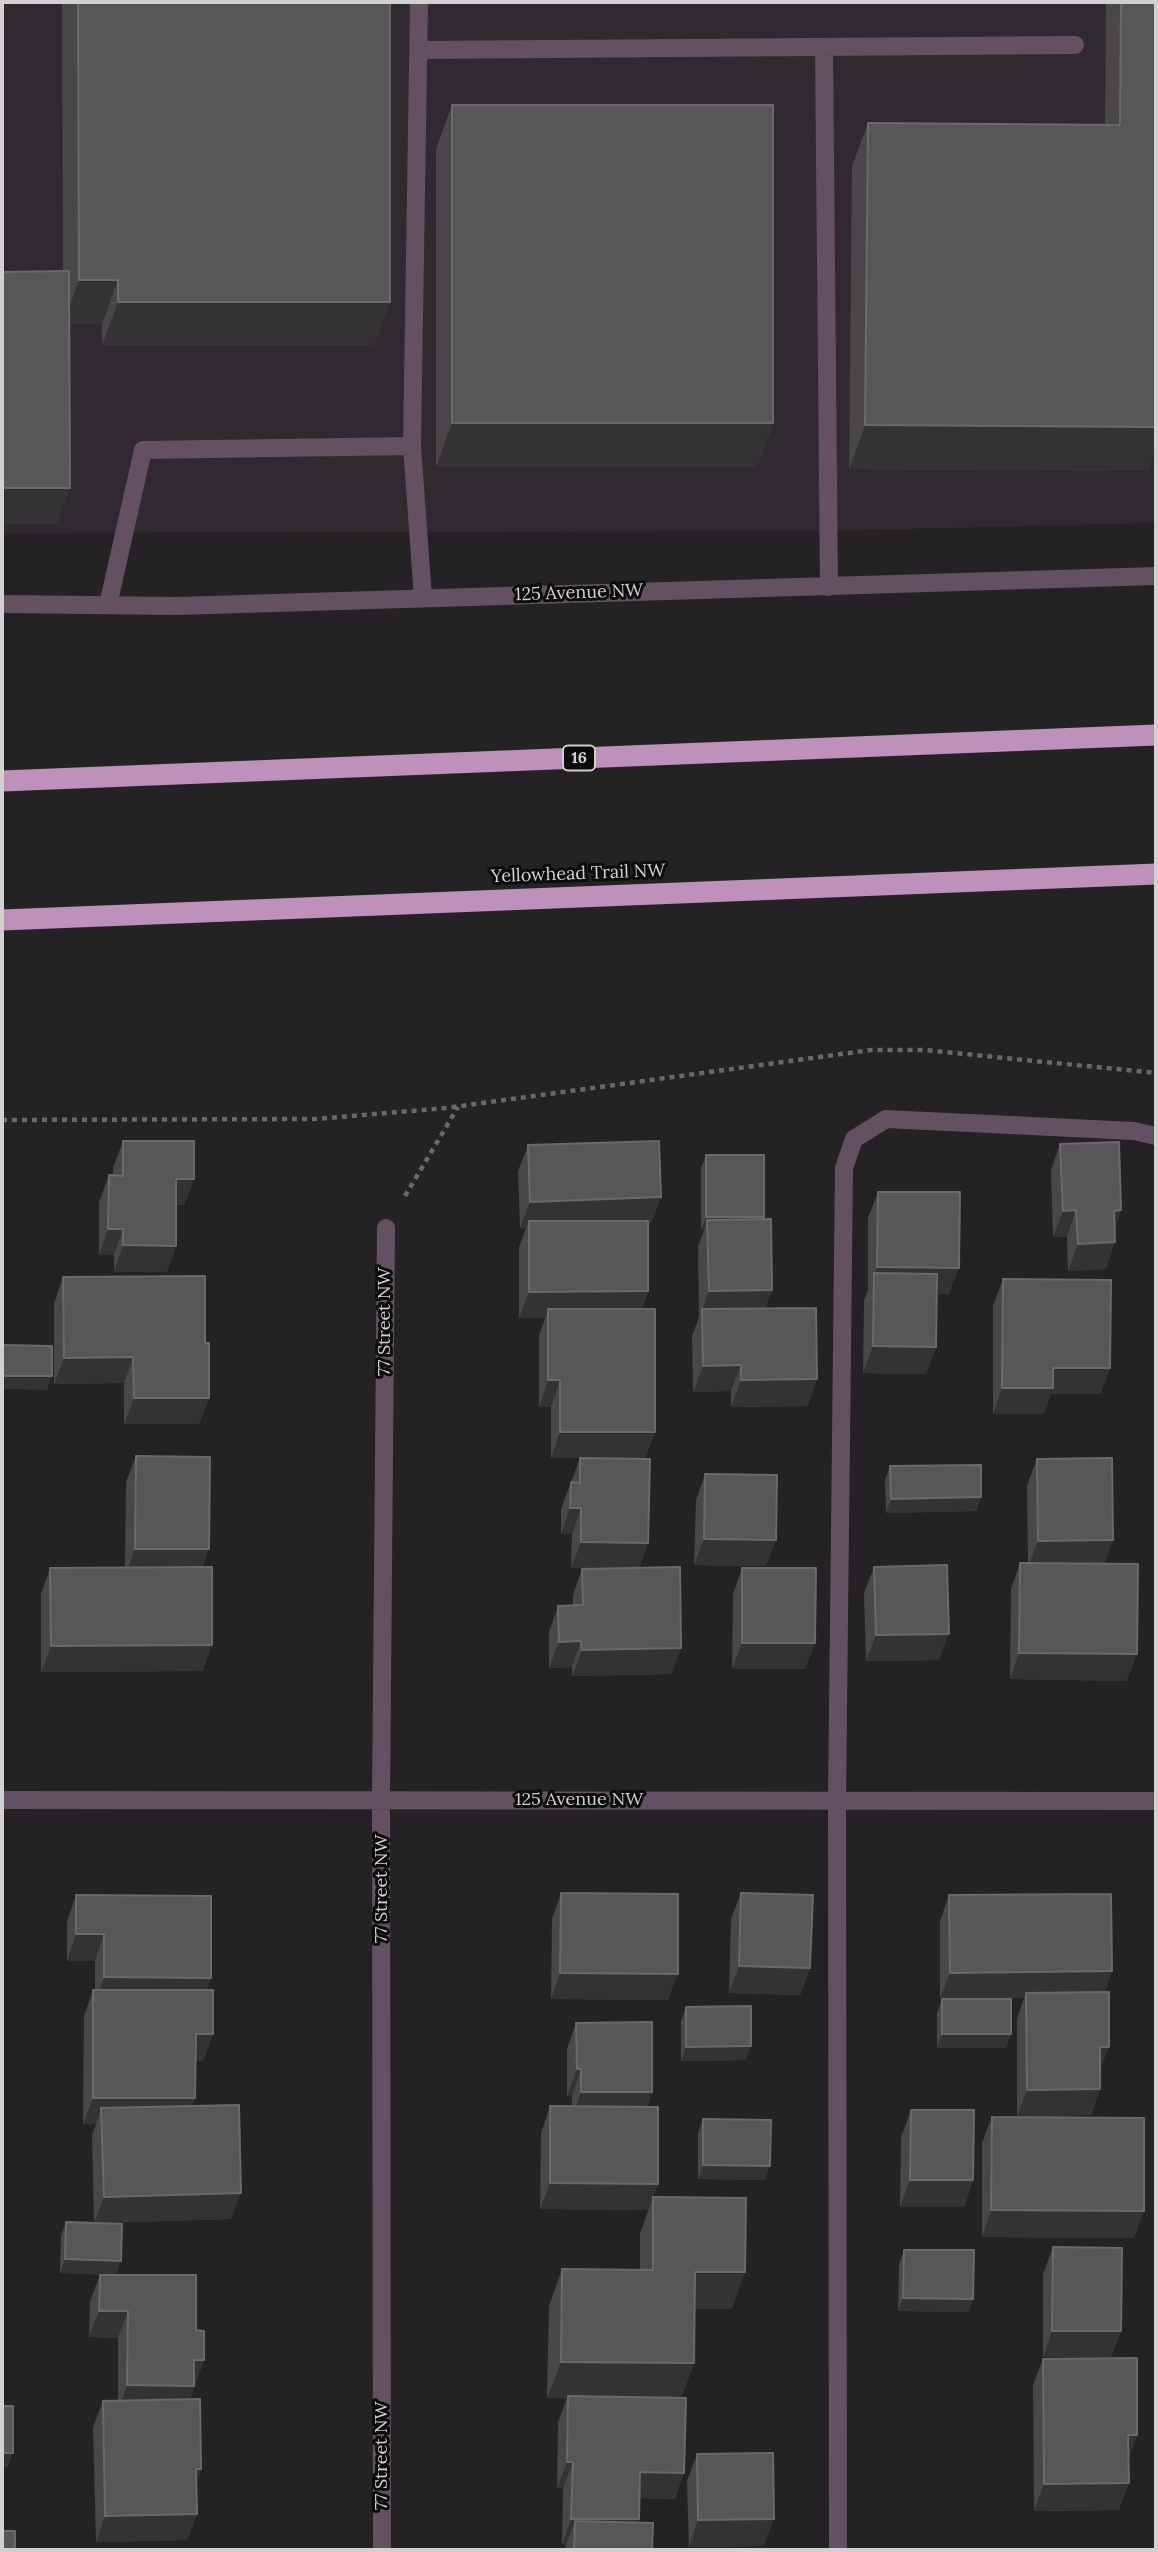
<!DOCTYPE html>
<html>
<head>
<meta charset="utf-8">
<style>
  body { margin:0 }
  #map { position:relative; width:1158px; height:2552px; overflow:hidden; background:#242224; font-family:Lora,serif }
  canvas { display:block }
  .frame { position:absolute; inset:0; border:4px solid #d2d1d2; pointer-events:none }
</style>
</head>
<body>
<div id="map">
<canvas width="1158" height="2552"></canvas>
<div class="frame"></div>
</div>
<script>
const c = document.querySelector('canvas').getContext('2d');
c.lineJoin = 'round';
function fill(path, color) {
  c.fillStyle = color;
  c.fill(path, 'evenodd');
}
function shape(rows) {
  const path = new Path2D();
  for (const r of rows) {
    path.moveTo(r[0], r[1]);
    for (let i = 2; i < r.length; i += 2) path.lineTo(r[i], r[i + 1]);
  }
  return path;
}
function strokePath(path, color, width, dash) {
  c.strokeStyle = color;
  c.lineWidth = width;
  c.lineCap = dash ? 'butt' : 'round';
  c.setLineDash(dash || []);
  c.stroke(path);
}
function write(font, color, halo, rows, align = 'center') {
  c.font = font + ' Lora,serif';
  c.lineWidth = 6;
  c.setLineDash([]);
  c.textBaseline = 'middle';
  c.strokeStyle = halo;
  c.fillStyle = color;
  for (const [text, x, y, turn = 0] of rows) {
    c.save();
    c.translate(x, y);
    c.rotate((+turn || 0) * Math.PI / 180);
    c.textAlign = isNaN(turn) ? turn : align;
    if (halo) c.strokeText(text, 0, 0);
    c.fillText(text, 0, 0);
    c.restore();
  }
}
fill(shape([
  [2,2,1156,2,1156,523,822,531,2,533]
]), '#30292f');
strokePath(shape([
  [2,1120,316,1119,446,1108,871,1050,925,1050,1156,1073],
  [405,1196,458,1107]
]), '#6a686a', 4.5, [5, 5]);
strokePath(shape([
  [824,47,829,587],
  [420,50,1075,45],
  [412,446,419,2],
  [2,604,177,606,1156,576],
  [108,605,143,450,412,446,423,598],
  [2,1800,1156,1801],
  [382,2550,381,1799,386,1228],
  [838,2550,837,1801,844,1168,854,1139,886,1119,1134,1131,1156,1136]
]), '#635162', 18);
strokePath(shape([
  [2,781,1156,735],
  [2,920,1156,874]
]), '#bd91ba', 21);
fill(shape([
  [62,2,390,2,390,302,374,345,102,345,102,324,69,324,57,524,2,524,63,271],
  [1106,2,1156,2,1148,471,849,469,852,166,868,123,1105,125],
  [452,105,773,423,757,467,436,467,436,149],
  [123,1141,194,1179,184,1205,176,1205,176,1246,167,1272,114,1272,114,1255,99,1255,99,1202,109,1175,113,1176,113,1168],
  [1060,1144,1121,1210,1115,1228,1106,1269,1068,1271,1067,1237,1053,1237,1051,1170],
  [528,1145,661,1197,651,1223,648,1223,648,1291,642,1309,655,1432,645,1458,551,1458,551,1407,539,1407,539,1336,545,1318,519,1318,519,1247,526,1228,520,1228,518,1171],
  [706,1155,763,1219,772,1290,765,1309,808,1406,731,1407,731,1391,693,1392,692,1336,699,1317,698,1246,704,1231,701,1231,701,1168],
  [878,1192,949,1294,937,1294,936,1347,926,1374,863,1373,864,1300,868,1290,868,1218],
  [63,1277,205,1343,209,1398,199,1424,124,1424,124,1383,54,1384,54,1304],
  [1003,1279,1110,1368,1100,1394,1051,1394,1044,1414,993,1414,993,1306],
  [136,1456,203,1567,203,1671,41,1672,41,1594,50,1568,125,1567,126,1482],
  [580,1458,648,1543,639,1568,681,1648,671,1674,572,1676,572,1667,549,1668,549,1632,558,1606,573,1605,573,1595,582,1569,606,1568,571,1568,572,1534,561,1534,561,1509],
  [1037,1459,1105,1564,1127,1681,1010,1679,1011,1589,1020,1563,1028,1563,1027,1485],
  [890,1466,981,1497,976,1511,886,1513,885,1480],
  [705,1474,766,1566,694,1565,696,1500],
  [874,1567,939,1660,866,1661,864,1593],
  [742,1568,815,1643,805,1669,732,1669,733,1594],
  [561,1893,668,2000,551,1999,552,1919],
  [741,1893,810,1968,800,1995,729,1993,731,1919],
  [76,1895,211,1978,206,1990,213,2034,203,2061,195,2061,195,2098,192,2106,231,2219,98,2223,116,2275,196,2330,204,2360,190,2399,201,2469,196,2484,197,2514,187,2540,96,2542,93,2427,103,2401,118,2401,118,2338,89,2337,90,2301,100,2275,115,2275,60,2273,61,2236,66,2222,94,2223,92,2135,96,2124,83,2124,84,2016,93,1990,95,1990,95,1961,67,1961,67,1922],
  [949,1895,1105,1992,1100,2072,1100,2089,1091,2115,1017,2116,1017,2019,1024,1998,962,1999,1011,2034,1006,2048,937,2048,937,2013,942,1999,940,1999,940,1921],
  [686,2007,746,2060,681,2061,681,2021],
  [576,2023,652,2092,647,2107,658,2184,648,2210,540,2209,541,2133,550,2106,572,2107,572,2096,567,2096,567,2049],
  [911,2110,973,2180,964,2207,900,2207,901,2137],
  [992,2117,1134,2238,982,2237,982,2143],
  [703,2119,765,2180,698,2179,698,2133],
  [653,2197,732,2309,694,2309,694,2363,681,2398,675,2499,640,2498,639,2519,638,2523,574,2550,564,2550,566,2545,562,2545,563,2488,557,2488,558,2422,567,2398,547,2398,549,2306,562,2269,640,2270,640,2234],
  [1053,2247,1121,2331,1111,2357,1043,2357,1043,2274],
  [904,2250,973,2299,968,2312,898,2311,899,2264],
  [1043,2359,1137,2435,1129,2458,1119,2510,1034,2511,1033,2385],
  [697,2454,764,2546,689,2547,687,2481]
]), '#494749');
fill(shape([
  [79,280,118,280,102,324,63,324],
  [118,302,390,302,374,345,102,345],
  [452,423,773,423,757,467,436,467],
  [865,425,1156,427,1156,449,1148,471,849,469],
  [2,488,70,488,57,524,2,524],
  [176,1179,194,1179,184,1205,167,1205],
  [661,1197,651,1223,529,1227,529,1221,526,1228,520,1228,530,1202],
  [1076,1210,1067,1237,1053,1237,1063,1211],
  [1121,1210,1111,1237,1114,1211],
  [706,1217,764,1217,759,1231,707,1220,704,1231,701,1231],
  [108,1229,123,1229,114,1255,99,1255],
  [1115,1242,1106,1269,1068,1271,1078,1244],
  [123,1245,176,1246,167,1272,114,1272],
  [877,1267,959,1268,949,1294,874,1293,874,1276],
  [772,1290,763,1316,702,1310,709,1291],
  [648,1291,639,1317,548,1309,545,1318,519,1318,529,1292],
  [873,1346,936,1347,926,1374,863,1373],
  [133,1357,124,1383,54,1384,64,1358],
  [741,1365,731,1391,693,1392,703,1366],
  [1053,1368,1110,1368,1100,1394,1051,1394,1044,1414,993,1414,1002,1388],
  [2,1376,52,1376,47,1390,2,1389],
  [817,1379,808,1406,731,1407,741,1380],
  [548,1380,560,1380,551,1407,539,1407],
  [134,1398,209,1398,199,1424,124,1424],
  [560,1432,655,1432,645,1458,551,1458],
  [981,1497,976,1511,886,1513,891,1499],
  [570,1508,581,1508,572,1534,561,1534],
  [704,1539,776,1540,766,1566,694,1565],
  [1113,1540,1104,1566,1028,1567,1038,1541],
  [581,1542,648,1543,639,1569,571,1568],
  [135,1549,209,1549,200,1576,125,1576],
  [949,1634,939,1660,866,1661,876,1635],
  [581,1641,572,1667,549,1668,559,1642],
  [742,1643,815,1643,805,1669,732,1669],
  [212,1645,203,1671,41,1672,51,1646],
  [681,1648,671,1674,572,1676,582,1650],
  [1019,1653,1137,1654,1127,1681,1010,1679],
  [76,1934,104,1934,95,1961,67,1961],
  [739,1966,810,1968,800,1995,729,1993],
  [1112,1971,1103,1998,1026,1993,1024,1998,940,1999,950,1973],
  [560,1973,678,1974,668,2000,551,1999],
  [104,1977,211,1978,201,2004,95,2003],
  [196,2034,213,2034,203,2061,186,2061],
  [942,2034,1011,2034,1006,2048,937,2048],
  [751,2046,746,2060,681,2061,686,2047],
  [1100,2047,1109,2047,1099,2073],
  [577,2069,581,2069,572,2096,567,2096],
  [1100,2089,1091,2115,1017,2116,1027,2090],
  [581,2092,652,2092,643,2118,572,2118],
  [93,2098,195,2098,185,2124,101,2108,96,2124,83,2124],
  [703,2165,770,2166,765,2180,698,2179],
  [910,2180,973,2180,964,2207,900,2207],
  [550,2183,658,2184,648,2210,540,2209],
  [241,2193,231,2219,94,2223,104,2197],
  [991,2210,1144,2211,1134,2238,982,2237],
  [65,2259,121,2261,116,2275,60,2273],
  [695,2272,745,2272,732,2309,682,2309],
  [903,2298,973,2299,968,2312,898,2311],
  [99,2311,128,2311,118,2338,89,2337],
  [1052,2331,1121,2331,1111,2357,1043,2357],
  [194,2360,204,2360,185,2413,118,2412,127,2385],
  [561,2362,694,2363,681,2399,547,2398],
  [1128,2435,1137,2435,1128,2461],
  [2,2453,13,2453,8,2467,2,2467],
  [567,2462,573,2462,563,2488,557,2488],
  [196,2469,201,2469,192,2495],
  [640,2472,684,2473,675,2499,631,2498],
  [1129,2483,1119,2510,1034,2511,1044,2484],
  [197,2514,187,2540,96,2542,105,2516],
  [571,2519,639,2519,630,2546,575,2521,566,2545,562,2545],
  [774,2519,764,2546,689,2547,698,2520]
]), '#343234');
const building = shape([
  [78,2,390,2,390,302,118,302,118,280,79,280,78,2],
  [1121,2,1156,2,1156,427,865,425,868,123,1120,125,1121,2],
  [452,105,773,105,773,423,452,423,452,105],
  [69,271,70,488,2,488,2,272,69,271],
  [123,1141,194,1141,194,1179,176,1179,176,1246,123,1245,123,1229,108,1229,109,1175,123,1176,123,1141],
  [659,1141,661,1197,530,1202,528,1145,659,1141],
  [1119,1142,1121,1210,1114,1211,1115,1242,1078,1244,1076,1210,1063,1211,1060,1144,1119,1142],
  [706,1155,764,1155,764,1217,706,1217,706,1155],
  [878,1192,960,1192,959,1268,877,1267,878,1192],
  [771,1219,772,1290,709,1291,707,1220,771,1219],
  [529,1221,648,1221,648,1291,529,1292,529,1221],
  [874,1273,937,1274,936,1347,873,1346,874,1273],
  [205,1276,205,1343,209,1343,209,1398,134,1398,133,1357,64,1358,63,1277,205,1276],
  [1003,1279,1111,1280,1110,1368,1053,1368,1053,1388,1002,1388,1003,1279],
  [816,1308,817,1379,741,1380,741,1365,703,1366,702,1309,816,1308],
  [548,1309,655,1309,655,1432,560,1432,560,1380,548,1380,548,1309],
  [2,1345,52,1346,52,1376,2,1376,2,1345],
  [136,1456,210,1457,209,1549,135,1549,136,1456],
  [580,1458,650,1459,648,1543,581,1542,581,1508,570,1508,571,1482,580,1483,580,1458],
  [1112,1458,1113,1540,1038,1541,1037,1459,1112,1458],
  [981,1465,981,1497,891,1499,890,1466,981,1465],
  [705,1474,777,1475,776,1540,704,1539,705,1474],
  [1020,1563,1138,1564,1137,1654,1019,1653,1020,1563],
  [947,1565,949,1634,876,1635,874,1567,947,1565],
  [212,1567,212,1645,51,1646,50,1568,212,1567],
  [680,1567,681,1648,582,1650,581,1641,559,1642,558,1606,583,1605,582,1569,680,1567],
  [742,1568,816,1568,815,1643,742,1643,742,1568],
  [561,1893,678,1894,678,1974,560,1973,561,1893],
  [741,1893,813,1895,810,1968,739,1966,741,1893],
  [1111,1894,1112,1971,950,1973,949,1895,1111,1894],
  [76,1895,211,1896,211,1978,104,1977,104,1934,76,1934,76,1895],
  [93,1990,213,1990,213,2034,196,2034,195,2098,93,2098,93,1990],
  [1109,1992,1109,2047,1100,2047,1100,2089,1027,2090,1026,1993,1109,1992],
  [942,1999,1011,1999,1011,2034,942,2034,942,1999],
  [751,2006,751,2046,686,2047,686,2007,751,2006],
  [652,2022,652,2092,581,2092,581,2069,577,2069,576,2023,652,2022],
  [239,2105,241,2193,104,2197,101,2108,239,2105],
  [550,2106,658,2107,658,2184,550,2183,550,2106],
  [911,2110,974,2110,973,2180,910,2180,911,2110],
  [992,2117,1144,2118,1144,2211,991,2210,992,2117],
  [703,2119,771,2120,770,2166,703,2165,703,2119],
  [653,2197,746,2198,745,2272,695,2272,694,2363,561,2362,562,2269,653,2270,653,2197],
  [66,2222,122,2224,121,2261,65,2259,66,2222],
  [1053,2247,1122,2248,1121,2331,1052,2331,1053,2247],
  [904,2250,974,2250,973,2299,903,2298,904,2250],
  [100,2275,196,2275,196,2330,204,2331,204,2360,194,2360,194,2386,127,2385,128,2311,99,2311,100,2275],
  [1137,2358,1137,2435,1128,2435,1129,2483,1044,2484,1043,2359,1137,2358],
  [568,2396,686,2398,684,2473,640,2472,639,2519,571,2519,573,2462,567,2462,568,2396],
  [200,2399,201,2469,196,2469,197,2514,105,2516,103,2401,200,2399],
  [2,2406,13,2406,13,2453,2,2453,2,2406],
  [773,2453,774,2519,698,2520,697,2454,773,2453],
  [575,2521,653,2523,652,2550,574,2550,575,2521],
  [2,2531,15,2531,15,2550,2,2550,2,2531]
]);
fill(building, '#585658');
strokePath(building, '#6b696b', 2);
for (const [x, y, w] of [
  [579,758,32]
]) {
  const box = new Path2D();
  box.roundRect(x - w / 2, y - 12.5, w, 25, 5);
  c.fillStyle = '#0d0c0c';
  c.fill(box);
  strokePath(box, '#d2d1d2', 2);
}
write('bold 16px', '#d2d1d2', null, [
  ["16",579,758]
]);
write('18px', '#d2d1d2', '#0d0c0c', [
  ["125 Avenue NW",579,593,-2],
  ["Yellowhead Trail NW",578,874,-2],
  ["77 Street NW",385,1322,-90],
  ["125 Avenue NW",579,1800],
  ["77 Street NW",382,1889,-90],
  ["77 Street NW",382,2456,-90]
]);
</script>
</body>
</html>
